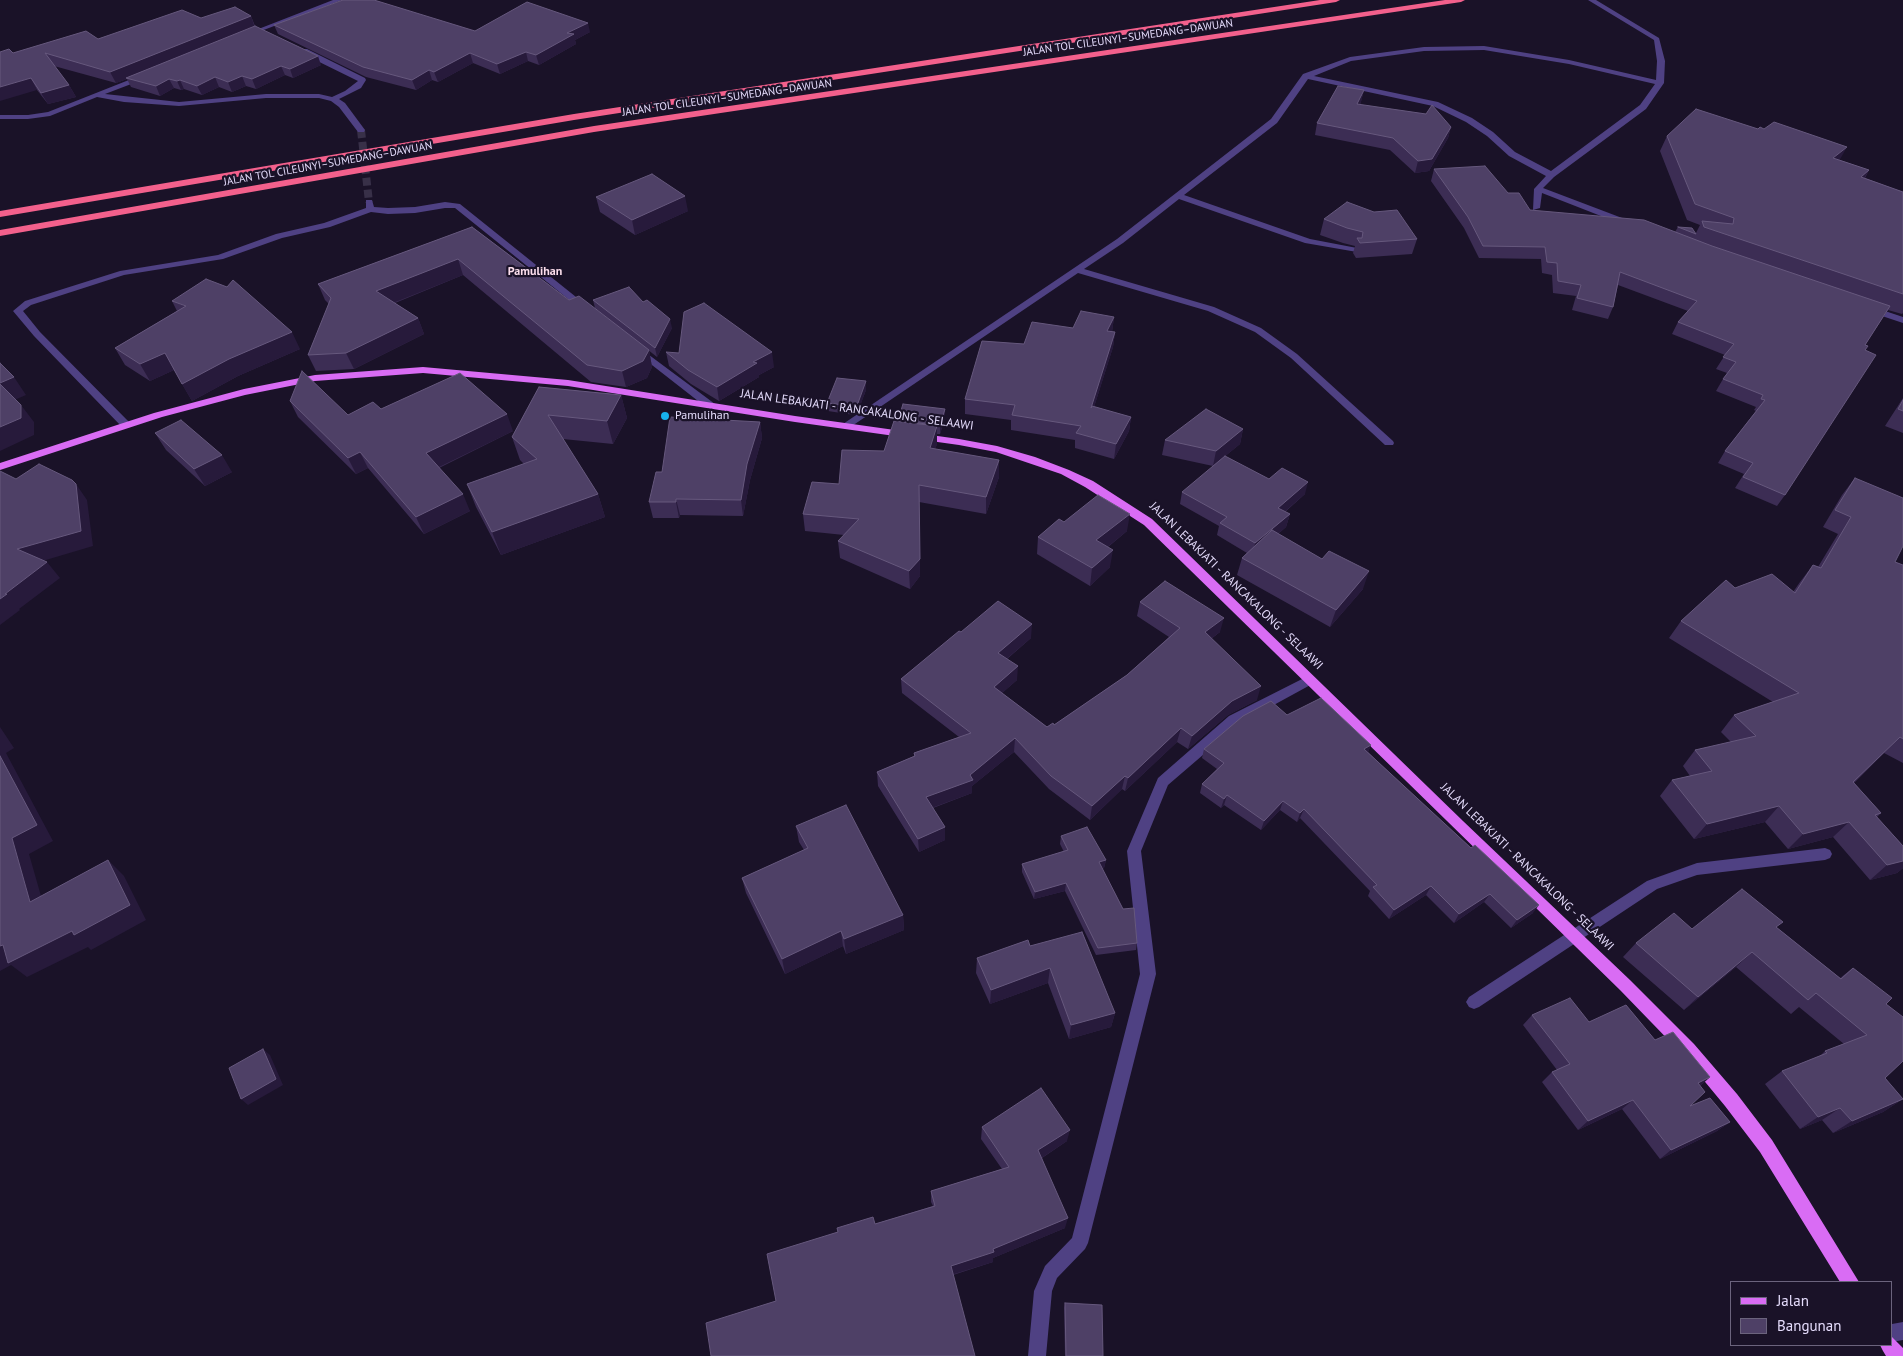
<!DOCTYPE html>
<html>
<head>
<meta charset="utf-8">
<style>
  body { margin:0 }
  #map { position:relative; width:1903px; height:1356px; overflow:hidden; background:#1a1228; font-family:"PT Sans",sans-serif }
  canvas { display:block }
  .legend { position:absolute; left:1730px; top:1281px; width:162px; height:65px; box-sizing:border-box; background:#1a1228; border:1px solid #6b637d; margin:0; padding:6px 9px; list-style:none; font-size:15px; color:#e5dcfc }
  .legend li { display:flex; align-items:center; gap:10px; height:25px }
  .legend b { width:25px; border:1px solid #6b637d }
</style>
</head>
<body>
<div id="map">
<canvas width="1903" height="1356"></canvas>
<ul class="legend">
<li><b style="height:6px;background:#d96cf4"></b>Jalan</li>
<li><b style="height:14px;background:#4e4066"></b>Bangunan</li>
</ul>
</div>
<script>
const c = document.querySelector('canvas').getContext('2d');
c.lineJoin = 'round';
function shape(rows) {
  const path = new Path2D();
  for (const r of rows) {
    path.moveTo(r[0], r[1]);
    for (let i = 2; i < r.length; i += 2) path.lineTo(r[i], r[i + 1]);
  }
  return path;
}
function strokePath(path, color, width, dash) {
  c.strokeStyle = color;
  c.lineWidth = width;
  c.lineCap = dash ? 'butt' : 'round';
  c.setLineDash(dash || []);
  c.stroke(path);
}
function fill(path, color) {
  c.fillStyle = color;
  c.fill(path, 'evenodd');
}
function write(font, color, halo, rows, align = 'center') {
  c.font = font + ' "PT Sans",sans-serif';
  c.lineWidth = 4.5;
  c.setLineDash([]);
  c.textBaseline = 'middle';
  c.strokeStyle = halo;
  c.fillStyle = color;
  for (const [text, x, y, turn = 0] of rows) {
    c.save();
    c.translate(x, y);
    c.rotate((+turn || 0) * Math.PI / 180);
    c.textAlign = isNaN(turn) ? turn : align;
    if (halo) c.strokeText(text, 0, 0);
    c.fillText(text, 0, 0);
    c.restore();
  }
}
strokePath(shape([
  [361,130,369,202]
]), '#383048', 8, [8, 4]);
fill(shape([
  [333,0,342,0,248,36,243,35,333,0],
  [1588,0,1596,0,1659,38,1665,61,1664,83,1646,109,1554,177,1543,188,1630,221,1630,225,1624,225,1542,193,1540,208,1533,210,1534,189,1546,176,1509,156,1487,136,1466,122,1433,106,1308,79,1277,123,1184,195,1310,239,1357,248,1357,252,1305,243,1179,199,1123,243,1084,269,1214,307,1261,328,1297,354,1393,441,1394,443,1393,445,1385,445,1291,358,1255,332,1208,311,1078,273,849,428,845,429,840,426,1117,239,1271,119,1303,74,1350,57,1424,47,1484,46,1569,60,1656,80,1657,61,1654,40,1588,0],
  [1484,50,1569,64,1655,84,1640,105,1551,171,1515,152,1493,132,1472,118,1438,102,1314,76,1351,61,1424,51,1484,50],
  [301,49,307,49,365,78,366,80,361,88,339,99,345,103,365,130,364,132,358,132,339,107,331,101,319,98,266,98,179,106,124,102,97,97,50,116,28,119,0,119,0,115,28,115,48,112,144,74,147,74,147,78,105,94,179,102,266,94,319,94,332,97,345,91,358,81,301,53,301,49],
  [366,200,372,200,374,207,388,208,415,207,445,202,460,204,591,309,589,311,583,311,455,208,445,208,415,213,388,214,371,212,330,227,282,238,223,259,124,275,31,305,23,311,40,332,130,423,131,425,130,427,126,428,122,427,34,336,13,311,25,301,120,271,218,255,276,234,324,223,366,208,366,200],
  [1870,306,1903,317,1903,323,1867,311,1865,309,1870,306],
  [637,346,715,404,715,408,707,408,634,351,634,347,637,346],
  [1310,675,1314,677,1316,680,1314,683,1239,724,1168,785,1141,851,1156,974,1088,1243,1085,1249,1057,1278,1052,1291,1046,1356,1028,1356,1034,1291,1045,1266,1072,1238,1140,974,1127,851,1158,778,1229,716,1310,675],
  [1825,848,1830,850,1832,854,1830,858,1825,860,1697,875,1657,889,1479,1007,1474,1009,1469,1007,1466,1002,1469,997,1647,881,1697,863,1825,848],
  [1903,1322,1903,1340,1892,1342,1892,1324,1903,1322]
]), '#4f4183');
fill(shape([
  [423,367,568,380,795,416,959,439,997,446,1035,457,1069,470,1093,481,1152,519,1463,821,1630,980,1694,1044,1737,1094,1772,1140,1859,1282,1840,1282,1760,1152,1725,1106,1682,1054,1620,990,1144,525,1085,487,1061,474,996,452,959,445,795,422,568,386,423,373,315,381,245,395,162,417,0,470,0,463,154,413,244,389,315,375,423,367],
  [1892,1337,1903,1348,1903,1356,1886,1356,1883,1351,1880,1345,1892,1345,1892,1337]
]), '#d96cf4');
fill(shape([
  [1320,0,1340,0,1336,2,574,120,0,217,0,211,574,114,1320,0],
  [1445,0,1465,0,1461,2,594,132,0,236,0,230,594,126,1445,0]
]), '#f3608c');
fill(shape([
  [251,16,255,26,321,65,293,78,285,75,256,89,246,86,232,92,219,87,202,95,184,89,181,90,174,88,160,96,131,87,127,79,116,83,54,66,69,85,76,97,48,104,37,90,13,53,98,39,201,18],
  [274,25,475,31,590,32,575,40,576,44,539,65,528,61,500,74,473,63,438,82,432,80,416,90,366,77,278,34],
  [1364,90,1360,105,1451,127,1448,138,1429,171,1415,173,1390,150,1315,135,1317,123],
  [1667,136,1840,160,1869,170,1865,178,1903,192,1903,313,1902,314,1888,310,1865,345,1865,350,1785,495,1777,506,1735,488,1744,474,1718,463,1725,451,1756,411,1754,410,1756,407,1716,391,1723,379,1727,373,1716,369,1725,355,1672,334,1678,322,1688,311,1618,285,1613,307,1608,319,1572,310,1576,296,1553,293,1552,275,1542,273,1541,259,1479,258,1464,228,1431,181,1434,169,1508,193,1530,210,1675,232,1678,227,1696,233,1700,225,1687,220,1660,151],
  [596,197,688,211,635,235,600,212],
  [1324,219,1417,239,1412,254,1356,258,1353,253,1355,246,1343,243,1320,235],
  [472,227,569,300,649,350,652,367,647,378,626,387,591,382,463,275,395,303,418,318,424,334,354,369,316,371,308,355,329,304,325,300,318,284],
  [593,300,643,302,672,328,657,357,595,308],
  [172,301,300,349,238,376,192,401,174,370,150,381,125,365,115,348,177,311],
  [1114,317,1112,332,1115,332,1113,347,1094,407,1131,417,1129,431,1114,459,1075,448,1075,440,1011,430,1011,420,965,414,965,399,1073,328],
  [666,352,774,367,759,375,759,377,719,401,691,384,669,366],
  [539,387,621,395,627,418,613,444,563,439,598,494,605,517,501,555,476,507,467,484,524,464,520,460,512,437],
  [866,390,858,411,854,415,828,411,827,403],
  [1903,398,1903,433,1885,426],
  [290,401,348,415,381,409,513,431,439,468,470,511,424,534,368,468,356,474,298,417],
  [945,409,945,418,940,434,937,434,937,444,935,449,999,477,986,514,919,502,920,576,910,589,840,558,838,541,844,535,805,531,803,514,839,484,884,451,898,420],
  [760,422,762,438,750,480,743,516,680,515,679,518,653,518,649,502,662,472],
  [1243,429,1240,444,1213,466,1162,455,1165,440],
  [155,433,232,472,205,486,166,450],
  [1855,478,1895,562,1903,565,1903,763,1884,753,1854,783,1881,813,1877,817,1903,846,1903,868,1897,873,1870,880,1833,837,1788,849,1765,822,1694,839,1660,796,1672,780,1690,776,1683,766,1695,750,1731,742,1721,732,1734,715,1773,702,1669,638,1681,621,1735,588,1793,592,1800,582,1813,565,1818,567,1838,534,1823,527,1842,495],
  [1269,479,1305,494,1285,512,1290,514,1286,527,1278,534,1363,589,1330,627,1237,575,1242,558,1247,553,1217,535,1219,526,1180,504,1182,492],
  [1064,522,1127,531,1108,547,1110,567,1090,586,1037,554,1038,537],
  [1140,602,1220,632,1211,639,1257,700,1228,715,1188,749,1177,742,1125,791,1122,789,1090,820,1049,789,1014,752,972,786,972,793,933,808,945,827,945,840,919,852,878,786,877,772,914,756,914,753,959,737,902,693,901,679,961,632,1031,638,1007,659,1017,680,1002,693,1047,727,1054,725,1127,675,1169,637,1137,616],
  [1287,715,1371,745,1368,752,1533,913,1511,928,1484,902,1454,923,1426,895,1389,919,1368,896,1370,891,1300,818,1297,822,1280,810,1261,830,1224,805,1221,808,1200,793,1202,784,1217,769,1202,758,1204,749],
  [796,826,903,915,904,930,846,954,843,946,785,974,746,893,742,878,804,850,799,842],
  [1061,836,1106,860,1104,868,1102,869,1137,943,1136,950,1096,955,1065,891,1034,899,1022,872,1022,864,1064,852,1060,844],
  [1777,928,1840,978,1853,968,1886,1004,1885,1078,1903,1099,1883,1112,1833,1133,1822,1120,1800,1129,1765,1084,1782,1071,1820,1056,1825,1051,1844,1044,1799,1007,1791,1014,1736,967,1684,1010,1623,957,1636,943,1692,929],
  [1030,946,1115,1013,1111,1027,1069,1039,1048,983,990,1004,976,973,977,958],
  [1532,1015,1589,1022,1655,1040,1710,1077,1700,1086,1690,1106,1730,1122,1717,1131,1660,1159,1622,1109,1578,1130,1542,1082,1552,1072,1557,1070,1523,1025],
  [982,1127,1067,1141,1042,1158,1065,1228,993,1258,993,1262,953,1275,776,1301,875,1224,933,1206,931,1202,931,1191,1002,1169,981,1139],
  [1065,1303,1103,1356,1065,1356,1064,1308]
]), '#3c2d54');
fill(shape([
  [251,16,255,28,126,78,127,79,116,83,110,72],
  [588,23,590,32,575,40,576,44,539,65,536,55,567,33],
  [526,52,528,61,500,74,497,64],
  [470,53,473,63,438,82,434,72],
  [318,56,321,65,293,78,290,69],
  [281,66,285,75,256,89,252,79],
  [429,70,432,80,416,90,412,80],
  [242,76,246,86,232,92,228,82],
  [215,77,219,87,202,95,197,86],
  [31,78,37,90,0,101,0,87],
  [169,79,174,88,160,96,156,86],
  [180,80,184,89,181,90,177,81],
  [69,85,76,97,48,104,41,93],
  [1364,90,1361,102,1354,116,1357,104],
  [1451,127,1448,138,1429,171,1415,173,1418,161],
  [1847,147,1838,163,1833,158],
  [1869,170,1859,187,1861,177],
  [685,196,688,211,635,235,632,220],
  [458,259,463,275,383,307,376,291],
  [1114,317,1112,332,1107,331],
  [418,318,424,334,354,369,346,353],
  [670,319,672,328,657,357,655,348],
  [292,332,300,349,238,376,192,401,182,384,229,359],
  [1115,332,1113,347,1089,423,1091,408],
  [649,350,652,367,647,378,626,387,622,371],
  [772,352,774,367,759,375,759,377,719,401,717,387,753,362],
  [165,353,174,370,150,381,140,364],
  [14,377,26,395,12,401,0,383],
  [866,381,866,390,858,411,854,415,853,406],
  [621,395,627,418,613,444,607,421],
  [21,405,34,422,34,435,0,451,0,427],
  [945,409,945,418,940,434,940,426],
  [507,414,513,431,433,470,426,453],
  [1131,417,1129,431,1114,459,1116,444],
  [760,422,762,438,750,480,743,516,741,500,747,464],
  [937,426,937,444,930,466,930,448],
  [1243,429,1240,444,1213,466,1216,451],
  [360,452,368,468,356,474,348,458],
  [222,455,232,472,205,486,194,469],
  [999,460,999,477,986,514,986,497],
  [1308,482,1305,494,1275,520,1278,508],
  [76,484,87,500,93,546,29,565,17,549],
  [463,494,470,511,424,534,416,517],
  [598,494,605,517,501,555,492,532],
  [676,499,680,515,679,518,676,502],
  [919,502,920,576,910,589,909,571],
  [1130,514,1127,531,1094,558,1096,540],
  [1290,514,1286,527,1252,556,1255,543],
  [1113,550,1110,567,1090,586,1092,568],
  [47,562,60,578,19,609,20,610,0,625,0,599,5,594],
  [1369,571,1363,589,1330,627,1336,610],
  [1224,618,1220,632,1201,646,1205,632],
  [1032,624,1031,638,997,667,998,653],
  [1018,666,1017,680,993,701,994,687],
  [1261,686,1257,700,1228,715,1188,749,1192,736,1232,701],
  [0,727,14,748,6,753,53,841,29,854,47,917,30,902,12,838,0,756],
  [1181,728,1177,742,1125,791,1128,778],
  [1015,738,1014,752,972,786,972,793,926,810,926,797,970,775],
  [1371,745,1367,754,1364,749],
  [1125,776,1122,789,1090,820,1092,806],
  [1227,795,1224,805,1221,808,1224,799],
  [1283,801,1280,810,1261,830,1264,821],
  [1779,806,1765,822,1694,839,1707,824],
  [1304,809,1300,818,1297,822,1300,813],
  [1849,822,1833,837,1788,849,1803,834],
  [945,827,945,840,919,852,918,839],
  [108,860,124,876,146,920,91,950,88,947,27,977,11,965,0,971,0,946,3,945,72,931],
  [1106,860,1104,868,1098,870,1099,862],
  [1903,861,1903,868,1897,873,1870,880,1887,865],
  [1066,883,1065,891,1034,899,1035,892],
  [1431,886,1426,895,1389,919,1394,910],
  [1490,894,1484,902,1454,923,1459,914],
  [1539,905,1533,913,1511,928,1517,920],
  [903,915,904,930,846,954,844,939],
  [841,931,843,946,785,974,782,959],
  [1752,952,1736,967,1684,1010,1698,997],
  [1050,968,1048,983,990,1004,991,990],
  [1115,1013,1111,1027,1069,1039,1071,1025],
  [263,1049,270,1055,283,1085,248,1105,241,1099],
  [1710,1077,1699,1087,1698,1083],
  [1903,1099,1883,1112,1833,1133,1852,1121],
  [1633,1100,1622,1109,1578,1130,1588,1121],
  [1840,1108,1822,1120,1800,1129,1818,1117],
  [1730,1122,1717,1131,1660,1159,1671,1150],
  [1070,1130,1067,1141,1037,1161,1038,1150],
  [1068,1218,1065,1228,993,1258,993,1262,951,1275,951,1266]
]), '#271a3b');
const building = shape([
  [343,0,374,0,475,31,527,2,588,23,567,33,574,34,536,55,526,52,497,64,470,53,434,72,429,70,412,80,363,67,274,25,343,0],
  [235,7,251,16,110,72,45,53,69,85,41,93,31,78,0,87,0,52,9,49,13,53,86,31,98,39,182,10,201,18,235,7],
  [255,26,318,56,290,69,281,66,252,79,242,76,228,82,215,77,197,86,180,80,177,81,169,79,156,86,126,78,255,26],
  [1338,86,1364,90,1357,104,1426,114,1432,105,1451,127,1432,159,1418,161,1393,138,1317,123,1338,86],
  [1696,109,1758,129,1760,127,1764,129,1774,122,1847,147,1833,158,1869,170,1861,177,1903,192,1903,294,1704,227,1702,221,1733,224,1734,218,1695,204,1667,136,1696,109],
  [1485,166,1508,193,1519,193,1530,210,1644,220,1712,246,1890,306,1865,345,1868,346,1865,350,1876,355,1785,495,1743,477,1753,463,1725,451,1765,400,1761,399,1763,395,1723,379,1736,362,1723,357,1734,344,1678,322,1697,301,1620,272,1613,307,1577,298,1581,285,1558,281,1557,263,1547,262,1545,247,1483,246,1468,217,1434,169,1485,166],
  [652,174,685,196,632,220,596,197,652,174],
  [1347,202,1374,212,1397,210,1417,239,1360,243,1357,238,1362,238,1363,232,1347,228,1324,219,1347,202],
  [472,227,569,300,579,296,649,350,643,361,622,371,587,365,458,259,376,291,418,318,346,353,308,355,331,298,318,284,472,227],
  [1678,227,1692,228,1696,234,1678,227],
  [206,279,227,287,233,280,292,332,229,359,182,384,165,353,140,364,115,348,186,306,172,301,206,279],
  [629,287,643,302,647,300,670,319,655,348,593,300,629,287],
  [704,303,772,352,753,362,757,363,717,387,688,370,666,352,679,353,684,312,704,303],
  [1081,311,1114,317,1107,331,1115,332,1091,408,1092,406,1131,417,1116,444,1076,433,1081,426,1012,415,1015,405,965,399,982,341,1024,344,1032,322,1073,328,1081,311],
  [0,363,14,377,0,383,0,363],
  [302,371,348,415,373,402,381,409,460,373,507,414,426,453,463,494,416,517,360,452,348,458,290,401,302,371],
  [837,378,866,381,858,403,853,406,827,403,837,378],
  [0,384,21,405,21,418,0,427,0,384],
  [539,387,621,395,607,421,548,415,598,494,492,532,467,484,537,459,512,437,539,387],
  [1903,400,1903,411,1898,409,1903,400],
  [903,404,945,409,940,426,898,420,903,404],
  [1206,409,1243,429,1216,451,1165,440,1206,409],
  [670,417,760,422,747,464,741,500,676,499,676,502,649,502,656,472,662,472,670,417],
  [181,420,222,455,194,469,155,433,181,420],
  [894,421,937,426,930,448,999,460,986,497,919,485,920,559,909,571,838,541,859,519,803,514,812,482,839,484,842,450,884,451,894,421],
  [1225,456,1269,479,1282,468,1308,482,1278,508,1290,514,1255,543,1220,523,1227,517,1182,492,1225,456],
  [39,464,72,480,76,484,81,531,17,549,47,562,5,594,7,594,0,599,0,471,16,479,39,464],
  [1855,478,1903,498,1903,546,1895,562,1903,565,1903,739,1900,737,1853,782,1881,813,1875,815,1903,846,1903,861,1887,865,1849,822,1803,834,1779,806,1707,824,1672,780,1712,771,1695,750,1756,736,1734,715,1799,693,1681,621,1726,580,1735,588,1772,574,1795,593,1813,565,1821,568,1851,517,1835,510,1855,478],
  [1098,495,1130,514,1096,540,1113,550,1092,568,1038,537,1059,519,1064,522,1098,495],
  [1272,530,1322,559,1329,551,1369,571,1336,610,1242,558,1272,530],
  [1165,581,1224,618,1205,632,1261,686,1232,701,1192,736,1181,728,1128,778,1125,776,1092,806,1051,776,1015,738,970,775,973,780,926,797,945,827,918,839,877,772,915,756,914,753,971,733,901,679,959,631,961,632,998,601,1032,624,998,653,1018,666,994,687,1047,727,1053,723,1054,725,1127,675,1180,628,1140,602,1165,581],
  [1321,698,1371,745,1364,749,1471,848,1475,845,1539,905,1517,920,1490,894,1459,914,1431,886,1394,910,1373,887,1377,885,1304,809,1300,813,1283,801,1264,821,1227,795,1224,799,1202,784,1224,763,1204,749,1243,716,1271,701,1287,715,1321,698],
  [0,756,37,825,12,838,30,902,108,860,130,905,74,935,72,931,8,963,3,945,0,946,0,756],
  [846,805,903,915,844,939,841,931,782,959,742,878,808,848,796,826,846,805],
  [1087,827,1106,860,1099,862,1123,909,1134,908,1137,943,1098,948,1066,883,1035,892,1022,864,1068,850,1061,836,1087,827],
  [1742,889,1783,922,1776,927,1841,979,1853,968,1892,998,1886,1004,1903,1017,1903,1061,1885,1078,1903,1099,1852,1121,1840,1108,1818,1117,1782,1071,1827,1053,1825,1051,1867,1035,1816,993,1808,1000,1752,952,1698,997,1636,943,1674,913,1692,929,1742,889],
  [1082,932,1115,1013,1071,1025,1050,968,991,990,977,958,1028,940,1030,946,1082,932],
  [1570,998,1589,1022,1626,1005,1655,1040,1673,1032,1710,1077,1698,1083,1705,1092,1690,1106,1710,1098,1730,1122,1671,1150,1633,1100,1588,1121,1552,1072,1570,1064,1532,1015,1570,998],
  [263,1049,276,1079,241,1099,229,1068,263,1049],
  [1041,1088,1070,1130,1038,1150,1068,1218,993,1249,994,1252,951,1266,975,1356,711,1356,706,1323,776,1301,767,1254,838,1232,837,1228,873,1217,875,1224,935,1206,931,1191,1009,1167,982,1127,1041,1088],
  [1065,1303,1102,1305,1103,1356,1066,1356,1065,1303]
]);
fill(building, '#4e4066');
strokePath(building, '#66587d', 1);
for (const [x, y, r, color] of [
  [665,416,5,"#17b1ed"]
]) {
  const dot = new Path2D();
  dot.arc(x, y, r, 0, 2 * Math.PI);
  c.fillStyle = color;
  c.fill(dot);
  strokePath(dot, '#1a1228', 2);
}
write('11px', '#e5dcfc', '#1a1228', [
  ["JALAN TOL CILEUNYI–SUMEDANG–DAWUAN",1128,38,-8],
  ["JALAN TOL CILEUNYI–SUMEDANG–DAWUAN",727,98,-8],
  ["JALAN TOL CILEUNYI–SUMEDANG–DAWUAN",328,164,-10]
]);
write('bold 12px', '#fcdeec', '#1a1228', [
  ["Pamulihan",535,272]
]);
write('12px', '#e5dcfc', '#1a1228', [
  ["JALAN LEBAKJATI - RANCAKALONG - SELAAWI",857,410,8],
  ["JALAN LEBAKJATI - RANCAKALONG - SELAAWI",1236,586,44],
  ["JALAN LEBAKJATI - RANCAKALONG - SELAAWI",1527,867,44]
]);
write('12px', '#e5dcfc', '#1a1228', [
  ["Pamulihan",675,416]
], 'left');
</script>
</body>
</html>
